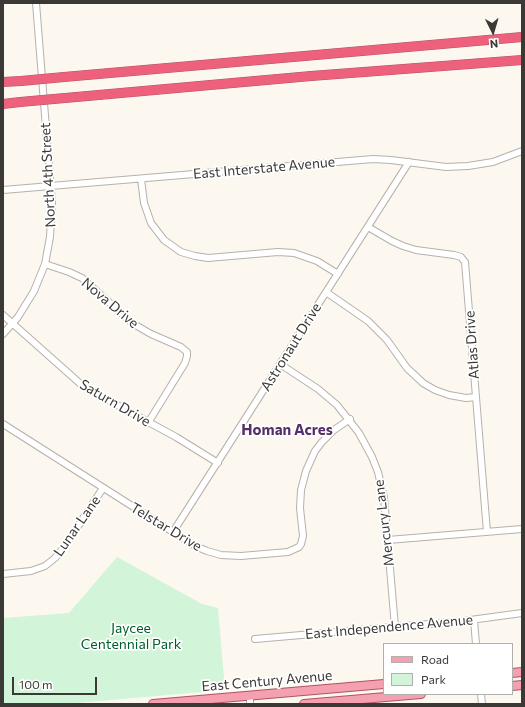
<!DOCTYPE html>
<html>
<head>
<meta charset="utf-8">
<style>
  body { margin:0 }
  #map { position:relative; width:525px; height:707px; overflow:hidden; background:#fcf8f0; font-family:Commissioner,sans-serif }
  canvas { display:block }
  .frame { position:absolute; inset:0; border:4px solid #3b3936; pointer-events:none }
  .legend { position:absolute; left:383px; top:643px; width:130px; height:52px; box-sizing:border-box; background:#fff; border:1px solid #b1b0af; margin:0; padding:5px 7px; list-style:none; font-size:12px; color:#3b3936 }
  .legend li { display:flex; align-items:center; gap:8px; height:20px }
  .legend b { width:20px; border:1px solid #b1b0af }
  .north { position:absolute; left:473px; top:12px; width:40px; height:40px; -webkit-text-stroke:3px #fff; paint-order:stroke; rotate:175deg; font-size:11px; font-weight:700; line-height:16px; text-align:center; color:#3b3936 }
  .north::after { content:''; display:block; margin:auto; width:14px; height:18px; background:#3b3936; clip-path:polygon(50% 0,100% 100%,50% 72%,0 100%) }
  .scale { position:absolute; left:12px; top:677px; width:85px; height:18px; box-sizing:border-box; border:2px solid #3b3936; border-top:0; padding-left:5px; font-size:12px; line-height:14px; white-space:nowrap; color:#3b3936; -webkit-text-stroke:3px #fff; paint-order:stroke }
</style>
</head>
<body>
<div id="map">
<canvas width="525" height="707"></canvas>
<div class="frame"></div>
<ul class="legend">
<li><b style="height:5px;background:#f5a0b0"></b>Road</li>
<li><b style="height:11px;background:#d2f4d9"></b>Park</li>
</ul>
<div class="north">N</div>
<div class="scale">100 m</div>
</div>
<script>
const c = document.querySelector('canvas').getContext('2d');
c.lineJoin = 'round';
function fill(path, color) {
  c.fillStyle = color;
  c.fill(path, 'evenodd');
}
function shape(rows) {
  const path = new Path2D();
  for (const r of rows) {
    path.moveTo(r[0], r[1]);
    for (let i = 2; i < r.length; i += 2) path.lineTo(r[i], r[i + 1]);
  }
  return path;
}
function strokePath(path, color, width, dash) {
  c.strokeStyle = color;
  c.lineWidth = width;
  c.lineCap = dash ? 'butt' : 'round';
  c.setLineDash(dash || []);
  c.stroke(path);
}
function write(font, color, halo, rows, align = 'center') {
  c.font = font + ' Commissioner,sans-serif';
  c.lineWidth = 3.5;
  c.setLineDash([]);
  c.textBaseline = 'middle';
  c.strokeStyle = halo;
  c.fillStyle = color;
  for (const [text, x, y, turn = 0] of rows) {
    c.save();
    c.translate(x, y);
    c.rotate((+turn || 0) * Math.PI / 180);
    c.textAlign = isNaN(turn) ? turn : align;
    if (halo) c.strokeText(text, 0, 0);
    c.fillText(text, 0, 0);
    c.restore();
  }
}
fill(shape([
  [117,557,202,604,218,608,225,690,65,704,3,704,3,618,69,613]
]), '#d2f4d9');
const minor = shape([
  [141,179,144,203,151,223,164,240,181,252,195,256,208,258,278,252,294,253,317,261,338,274],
  [3,190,373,159,391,160,446,167,468,166,493,162,522,151],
  [368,227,392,241,403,246,416,250,454,255,461,257,465,262,487,532],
  [45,264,69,272,82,278,132,323,151,334,181,347,187,352,187,356,185,363,148,423],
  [326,292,368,321,387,340,407,368,423,383,435,390,449,395,466,398,476,397],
  [3,315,84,387,176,437,218,463],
  [3,334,18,317,34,291,45,264,50,237,52,203,36,3],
  [280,364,318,389,337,405,359,433,372,457,378,472,384,498,395,627],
  [3,424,195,546,207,551,221,555,241,556,288,552,299,547,301,544,303,536,300,508,301,490,306,471,315,451,322,442,334,430,350,419],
  [173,532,409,162],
  [388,540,522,529],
  [3,574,31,571,45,566,55,558,65,546,103,488],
  [474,620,476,644],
  [255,639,463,621,522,613],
  [481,694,482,704],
  [250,695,250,704]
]);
const major = shape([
  [512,673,522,672],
  [512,686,522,685],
  [153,704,384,684],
  [304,704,421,694]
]);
const highway = shape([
  [64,77,522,37],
  [3,82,21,81],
  [65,98,311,76,522,60],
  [3,104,20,102]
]);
strokePath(minor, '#b6b1ab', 8);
strokePath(major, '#af5364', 10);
strokePath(highway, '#af5364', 10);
strokePath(minor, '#fff', 6);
strokePath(major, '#f5a0b0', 8);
strokePath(highway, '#ee617c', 9);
const highwayBridge = shape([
  [21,81,64,77],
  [20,102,65,98]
]);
strokePath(highwayBridge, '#af5364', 10, []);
strokePath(highwayBridge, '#ee617c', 9);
write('14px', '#3b3936', '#fff', [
  ["East Interstate Avenue",264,168,-5],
  ["North 4th Street",48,175,-93],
  ["Nova Drive",110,303,40],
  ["Atlas Drive",472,345,-94],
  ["Astronaut Drive",291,347,-58],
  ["Saturn Drive",115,403,30],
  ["Mercury Lane",384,523,-97],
  ["Lunar Lane",77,526,-55],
  ["Telstar Drive",166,527,31],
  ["East Independence Avenue",389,627,-5],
  ["East Century Avenue",267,681,-5]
]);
write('14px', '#015d2b', '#fff', [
  ["Jaycee",131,628],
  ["Centennial Park",131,644]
]);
write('bold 15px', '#553068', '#fff', [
  ["Homan Acres",287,430]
]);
</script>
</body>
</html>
